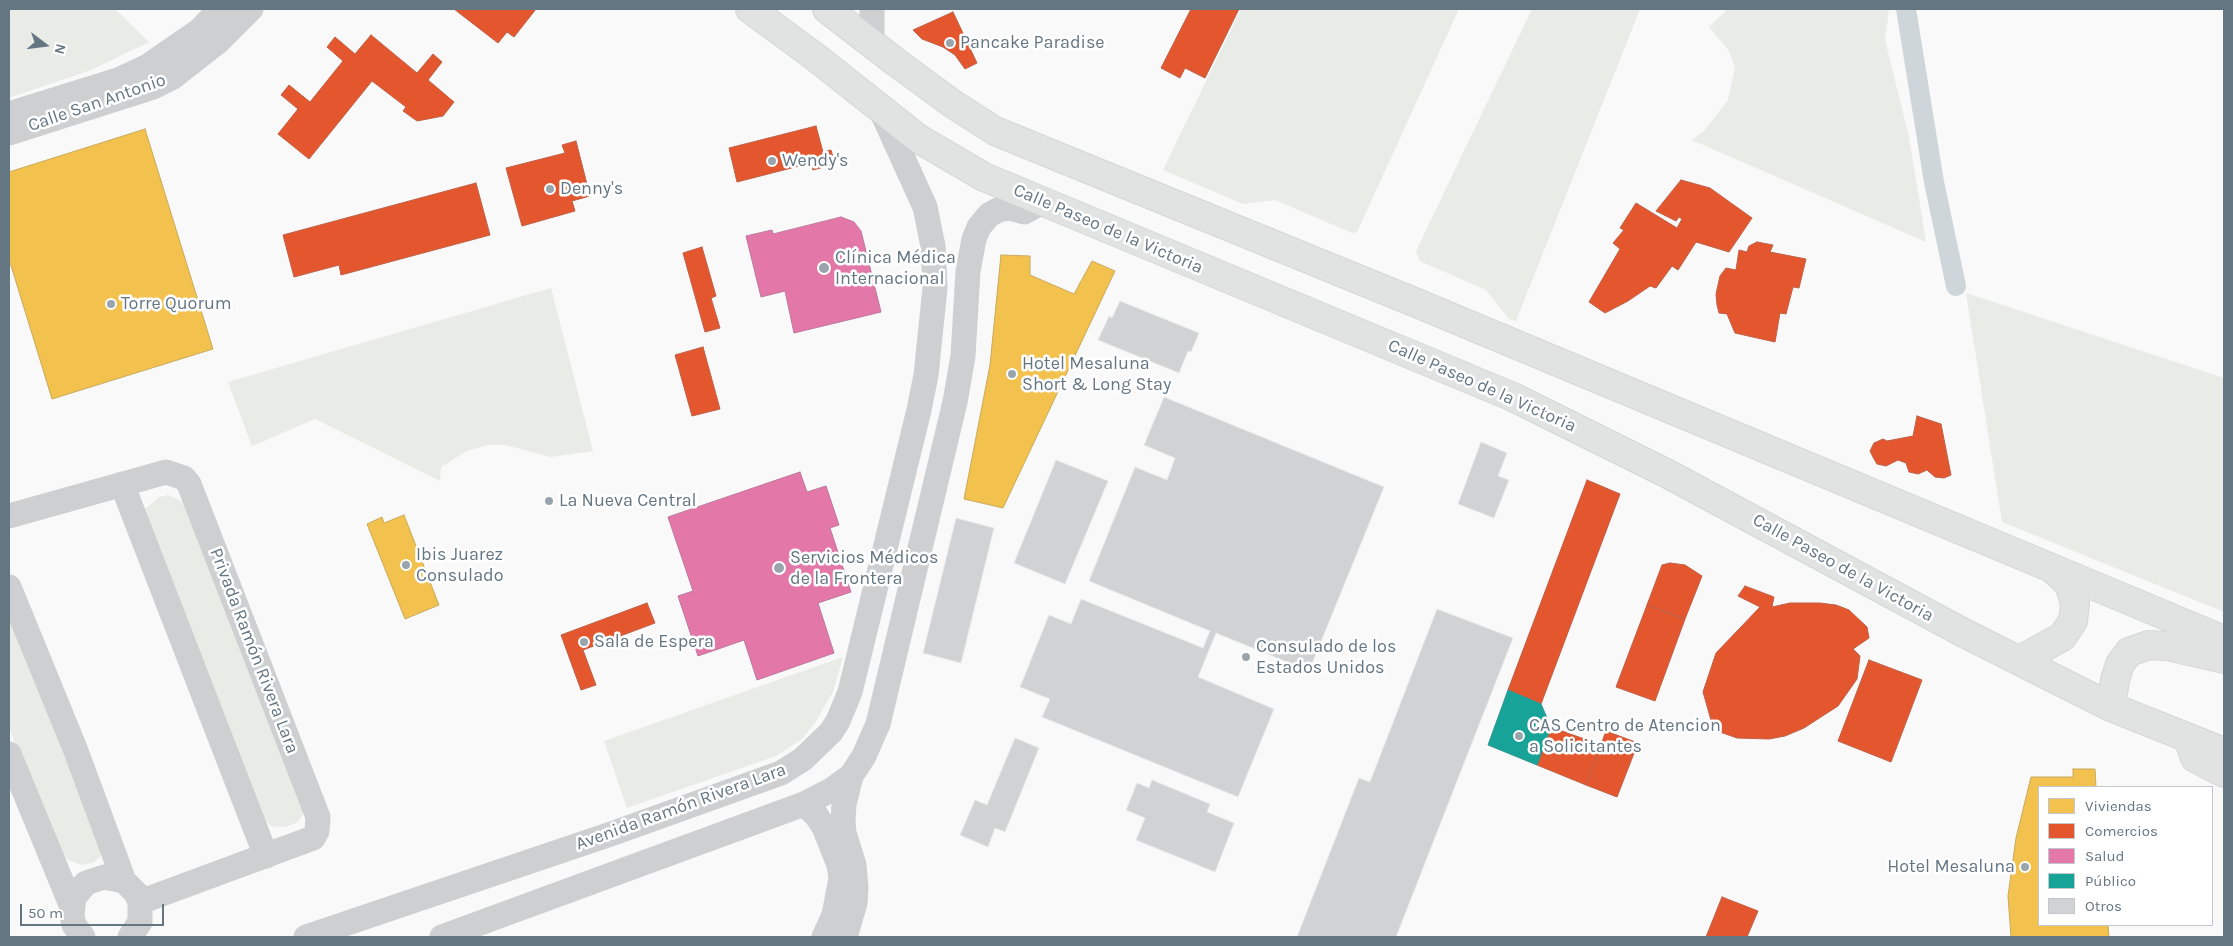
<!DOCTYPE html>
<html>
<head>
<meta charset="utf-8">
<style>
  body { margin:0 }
  #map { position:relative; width:2233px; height:946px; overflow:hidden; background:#f9f9f9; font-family:Karla,sans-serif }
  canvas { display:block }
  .frame { position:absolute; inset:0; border:10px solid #657683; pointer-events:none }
  .legend { position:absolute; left:2038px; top:786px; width:175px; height:140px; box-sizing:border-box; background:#fff; border:1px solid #c1c8cd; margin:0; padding:6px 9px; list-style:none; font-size:15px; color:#657683 }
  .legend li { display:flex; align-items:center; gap:10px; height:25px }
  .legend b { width:25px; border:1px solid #c1c8cd }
  .north { position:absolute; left:20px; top:20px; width:50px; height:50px; -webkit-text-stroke:4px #fff; paint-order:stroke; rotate:105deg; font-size:14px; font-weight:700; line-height:20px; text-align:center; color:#657683 }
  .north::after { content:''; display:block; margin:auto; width:18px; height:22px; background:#657683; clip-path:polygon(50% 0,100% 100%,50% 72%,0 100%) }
  .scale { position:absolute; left:20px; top:904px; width:144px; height:22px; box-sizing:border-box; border:2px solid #657683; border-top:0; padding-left:6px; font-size:15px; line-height:18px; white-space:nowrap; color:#657683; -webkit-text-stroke:4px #fff; paint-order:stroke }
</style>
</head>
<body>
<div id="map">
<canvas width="2233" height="946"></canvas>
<div class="frame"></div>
<ul class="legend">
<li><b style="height:14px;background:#f2c14e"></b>Viviendas</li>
<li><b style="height:14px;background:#e4572e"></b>Comercios</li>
<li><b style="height:14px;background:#e377a8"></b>Salud</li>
<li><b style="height:14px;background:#17a398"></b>Público</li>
<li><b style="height:14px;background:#d0d2d3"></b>Otros</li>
</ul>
<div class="north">N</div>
<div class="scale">50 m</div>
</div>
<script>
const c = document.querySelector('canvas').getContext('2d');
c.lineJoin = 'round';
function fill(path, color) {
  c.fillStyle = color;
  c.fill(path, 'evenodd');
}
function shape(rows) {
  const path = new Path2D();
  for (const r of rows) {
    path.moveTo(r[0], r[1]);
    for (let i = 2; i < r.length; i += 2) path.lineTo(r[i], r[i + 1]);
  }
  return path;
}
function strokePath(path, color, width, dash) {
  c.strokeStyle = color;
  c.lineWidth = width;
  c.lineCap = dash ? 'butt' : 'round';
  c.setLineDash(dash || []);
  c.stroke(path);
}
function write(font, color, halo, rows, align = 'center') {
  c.font = font + ' Karla,sans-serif';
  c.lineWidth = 5;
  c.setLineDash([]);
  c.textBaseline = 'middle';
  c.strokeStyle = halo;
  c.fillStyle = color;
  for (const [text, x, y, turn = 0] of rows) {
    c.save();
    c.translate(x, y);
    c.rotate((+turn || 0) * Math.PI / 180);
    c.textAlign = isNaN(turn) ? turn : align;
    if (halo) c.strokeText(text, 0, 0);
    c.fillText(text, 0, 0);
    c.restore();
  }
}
fill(shape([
  [9,9,115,9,149,42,91,70,9,98],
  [1241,9,1459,9,1357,232,1352,233,1275,200,1243,204,1163,170],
  [1532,9,1640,9,1516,321,1509,319,1486,290,1420,261,1416,251],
  [1728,9,1889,9,1885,40,1909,137,1926,242,1692,140,1704,131,1728,100,1735,67,1729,51,1709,27],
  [551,288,593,451,551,457,505,445,487,445,467,451,441,467,440,481,315,419,252,446,228,382],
  [1966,293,2224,378,2224,612,2002,522],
  [168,495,179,500,191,511,305,809,301,818,296,823,285,827,271,826,263,818,145,509,159,497],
  [9,613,103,847,102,855,93,863,81,865,63,858,9,728],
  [843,657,833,692,815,723,802,739,776,756,627,808,604,741]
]), '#e8ebe6');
const homes = shape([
  [145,129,213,349,52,399,9,259,9,172,145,129],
  [1001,255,1030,256,1030,275,1074,294,1092,261,1115,271,1003,508,964,499,990,365,1001,255],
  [404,515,439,605,405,619,367,524,382,517,384,523,404,515],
  [2073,769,2095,769,2096,787,2039,787,2039,925,2108,925,2109,937,2011,937,2008,896,2016,838,2031,777,2073,777,2073,769]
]);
fill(homes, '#f2c14e');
strokePath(homes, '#c8aa5e', 1);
const shops = shape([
  [454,9,536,9,514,37,507,32,498,43,454,9],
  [1191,9,1239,9,1205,78,1185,68,1180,78,1161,68,1191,9],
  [953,12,977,63,965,69,955,55,943,47,922,39,913,30,953,12],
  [371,35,417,73,433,54,442,62,428,80,454,102,443,116,417,121,403,111,406,107,372,81,309,159,278,134,298,109,281,95,289,85,310,102,343,61,327,47,335,37,355,54,371,35],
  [816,126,823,152,831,150,835,164,813,170,811,163,737,182,729,148,816,126],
  [576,141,590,196,572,201,575,211,522,226,506,168,565,153,562,145,576,141],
  [1681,180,1710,188,1752,218,1729,252,1696,242,1678,270,1672,266,1656,288,1650,286,1628,301,1605,313,1589,302,1620,249,1613,243,1624,230,1620,228,1636,203,1677,228,1682,219,1679,217,1676,221,1656,211,1681,180],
  [476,183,490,235,341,275,339,265,294,277,283,235,476,183],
  [1757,242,1773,245,1770,252,1806,259,1799,288,1793,287,1786,314,1780,313,1775,342,1735,333,1727,314,1719,313,1717,305,1716,294,1720,276,1726,268,1736,270,1739,250,1747,252,1749,246,1757,242],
  [702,247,716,296,711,298,720,328,705,332,683,253,702,247],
  [703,347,720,409,692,416,675,355,703,347],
  [1917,416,1941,424,1951,475,1944,478,1935,477,1927,470,1918,474,1909,472,1906,463,1898,460,1886,466,1877,464,1874,459,1870,451,1874,443,1883,439,1887,441,1913,436,1917,416],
  [1587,480,1620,494,1541,704,1508,690,1587,480],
  [1670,563,1685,565,1702,576,1685,619,1647,605,1662,565,1670,563],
  [1745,586,1774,597,1772,607,1790,603,1820,603,1836,605,1849,610,1867,627,1869,638,1853,649,1860,656,1857,679,1838,706,1804,728,1785,736,1769,739,1737,738,1720,732,1711,720,1703,692,1716,653,1760,607,1738,596,1745,586],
  [647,603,655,623,583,650,596,685,581,690,561,635,647,603],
  [1647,605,1685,619,1655,701,1616,687,1647,605],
  [1869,660,1922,680,1891,762,1838,741,1869,660],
  [1551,727,1601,745,1586,785,1537,765,1551,727],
  [1606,731,1638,743,1617,797,1586,785,1606,731],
  [1722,897,1758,911,1747,937,1706,937,1722,897]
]);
fill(shops, '#e4572e');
strokePath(shops, '#be6048', 1);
const health = shape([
  [841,217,854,222,861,231,881,312,794,333,785,291,761,297,746,236,772,230,773,234,841,217],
  [800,472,807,492,826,486,839,525,830,528,851,592,818,603,834,653,757,680,744,640,698,656,678,596,693,591,668,517,800,472]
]);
fill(health, '#e377a8');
strokePath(health, '#bd779d', 1);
const public = shape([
  [1508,690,1541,704,1551,727,1537,765,1488,745,1508,690]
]);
fill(public, '#17a398');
strokePath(public, '#2e9692', 1);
strokePath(shape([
  [1906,9,1934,182,1956,286]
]), '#ced6d9', 20);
const building = shape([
  [1120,301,1199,333,1191,352,1188,351,1179,373,1098,340,1109,316,1112,318,1120,301],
  [1164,397,1384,487,1309,671,1216,633,1198,677,1274,709,1238,797,1042,717,1050,699,1020,687,1049,615,1071,624,1081,599,1203,648,1210,631,1089,581,1135,467,1167,480,1175,458,1144,445,1164,397],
  [1481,442,1507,453,1498,476,1509,480,1494,518,1458,504,1481,442],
  [1056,460,1108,481,1065,584,1014,563,1056,460],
  [956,518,994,528,961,663,923,653,956,518],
  [1437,609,1513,638,1396,937,1297,937,1359,778,1370,782,1437,609],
  [1015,738,1039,748,1005,832,995,828,988,847,960,835,975,800,987,805,1015,738],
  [1152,780,1210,804,1207,812,1234,823,1215,872,1136,840,1145,818,1126,810,1137,783,1149,788,1152,780]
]);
fill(building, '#d0d2d3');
strokePath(building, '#e8e8e8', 1);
const major = shape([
  [750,9,814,56,919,139,984,177,1513,397,1668,474,1962,632,2111,707,2224,752],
  [827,9,897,63,953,104,995,131,1419,304,2224,640],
  [2020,660,2062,637,2073,621,2075,603,2069,584,2055,571],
  [2111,707,2115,680,2120,664,2129,652,2149,645,2167,646,2224,659],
  [2191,746,2195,758,2224,773]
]);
strokePath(major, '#d5d6d7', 30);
strokePath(shape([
  [872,9,872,44],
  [9,114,118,80,148,66,200,30,220,9],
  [9,133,153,87,173,77,219,41,251,9],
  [122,484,266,856],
  [9,516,166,472,184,478,189,484,318,817,317,831,313,838,140,902],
  [9,587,76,751,124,881],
  [9,754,72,907],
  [804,804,816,815,824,827,839,865,841,878,834,915,824,937],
  [83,937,74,925,72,916,74,897,86,883,104,877,124,881,136,893,140,902,140,922,130,937],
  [306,937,611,834,781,773,803,759,831,732,838,721,850,692,919,410,926,375,935,288,933,246,925,207,881,110],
  [442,937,804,804,833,789,851,776,864,756,878,724,955,402,963,356,968,271,974,239,979,227,989,215,998,210,1009,208,1024,212,1042,202],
  [845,937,855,903,856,888,854,865,844,833,843,822,844,804,851,776]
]), '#cecfd0', 25);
strokePath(major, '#e1e2e2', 28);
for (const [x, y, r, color] of [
  [950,43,5,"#99a4ac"],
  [772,161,5,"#99a4ac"],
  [550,189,5,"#99a4ac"],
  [824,268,6,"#99a4ac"],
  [111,304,5,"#99a4ac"],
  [1012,374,5,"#99a4ac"],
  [549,501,5,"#99a4ac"],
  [406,565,5,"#99a4ac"],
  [779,568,6,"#99a4ac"],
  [584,642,5,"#99a4ac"],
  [1246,657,5,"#99a4ac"],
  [1519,736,5,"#99a4ac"],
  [2025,867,5,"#99a4ac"]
]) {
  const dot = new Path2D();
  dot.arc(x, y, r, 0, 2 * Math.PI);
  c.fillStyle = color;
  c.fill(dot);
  strokePath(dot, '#fff', 2);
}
write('18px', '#657683', '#fff', [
  ["Pancake Paradise",960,43],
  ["Wendy's",782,161],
  ["Denny's",560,189],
  ["Clínica Médica",835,258],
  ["Internacional",835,279],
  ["Torre Quorum",121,304],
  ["Hotel Mesaluna",1022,364],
  ["Short & Long Stay",1022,385],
  ["La Nueva Central",559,501],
  ["Ibis Juarez",416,555],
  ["Consulado",416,576],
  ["Servicios Médicos",790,558],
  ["de la Frontera",790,579],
  ["Sala de Espera",594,642],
  ["Consulado de los",1256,647],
  ["Estados Unidos",1256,668],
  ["CAS Centro de Atencion",1529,726],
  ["a Solicitantes",1529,747],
  ["Hotel Mesaluna",2015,867,"right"]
], 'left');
write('18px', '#657683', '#fff', [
  ["Calle San Antonio",97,103,-19],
  ["Calle Paseo de la Victoria",1108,229,23],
  ["Calle Paseo de la Victoria",1482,386,24],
  ["Calle Paseo de la Victoria",1843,568,29],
  ["Privada Ramón Rivera Lara",254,651,69],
  ["Avenida Ramón Rivera Lara",681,807,-20]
]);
</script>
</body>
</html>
